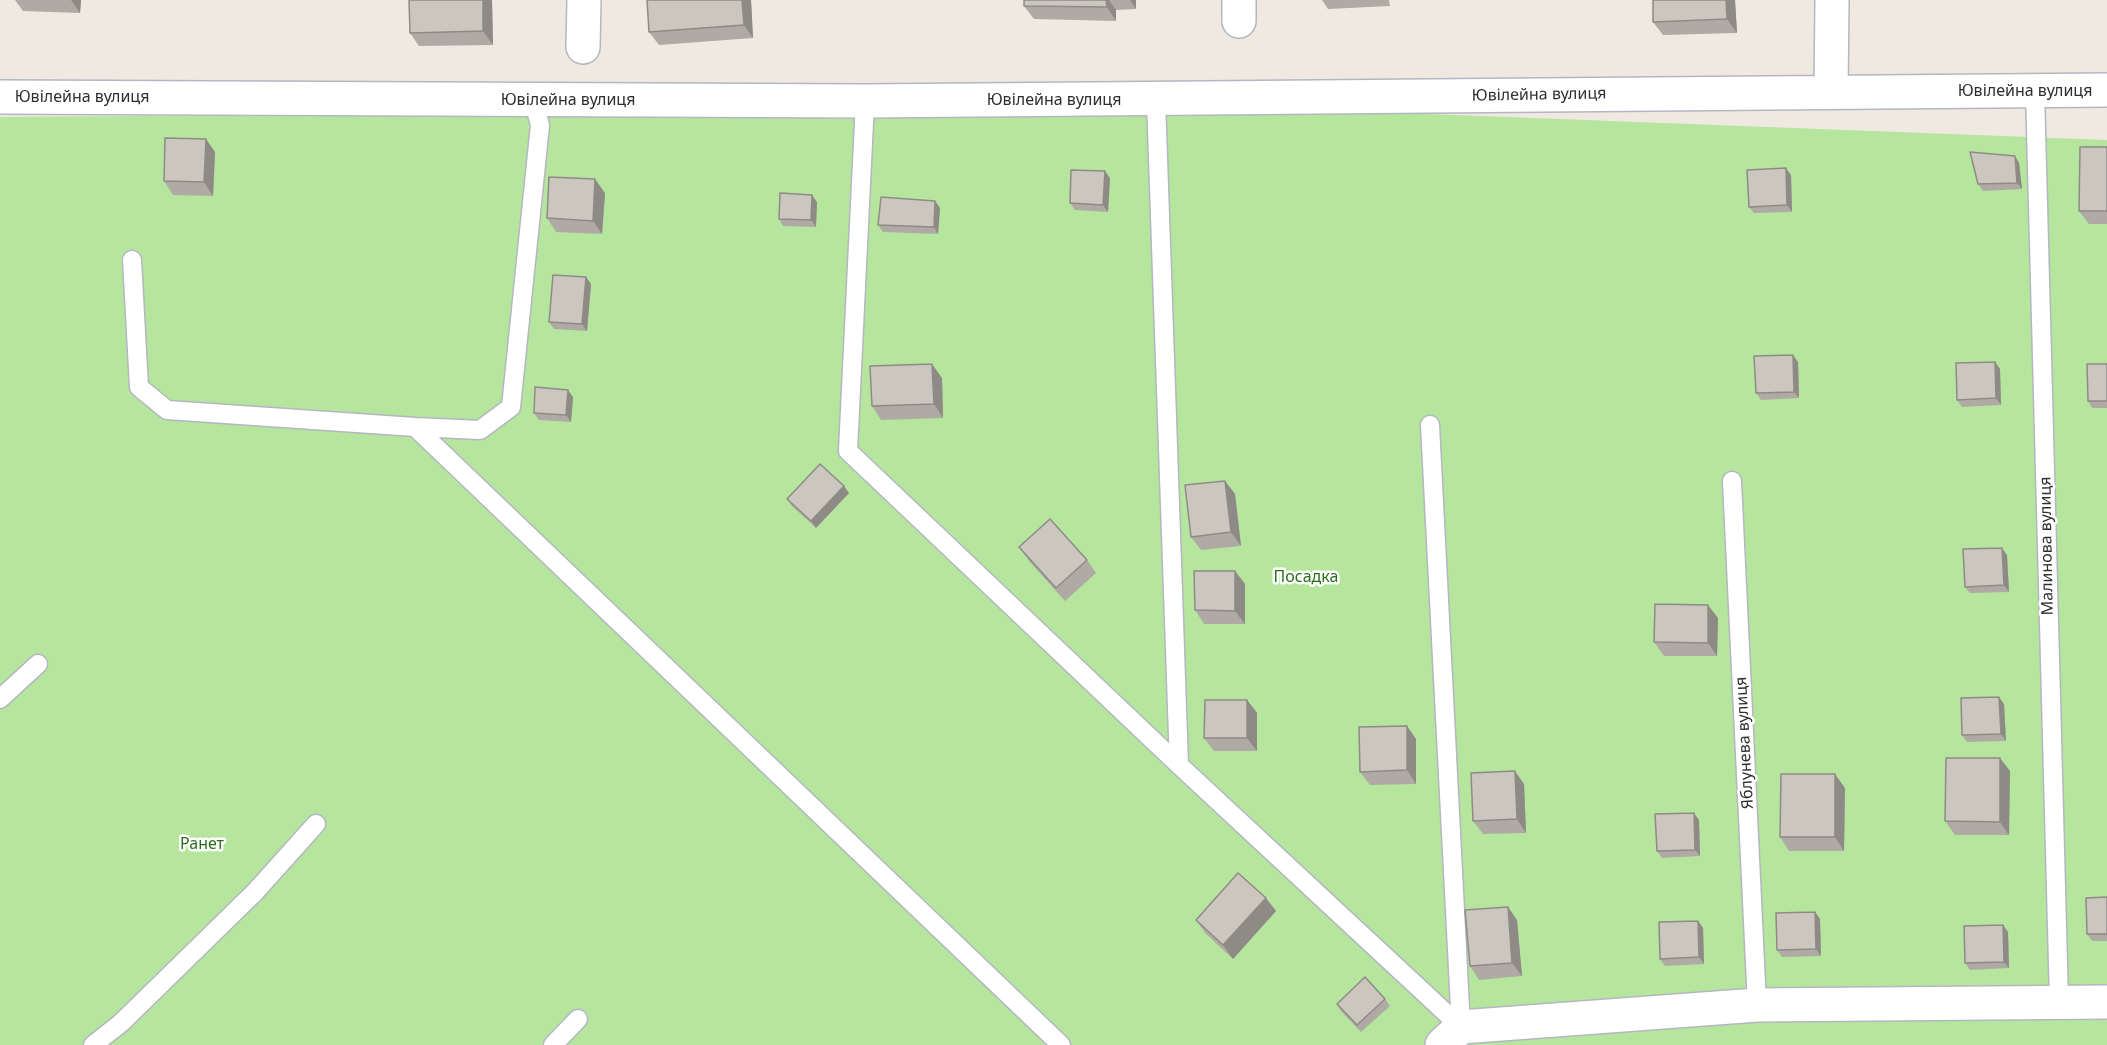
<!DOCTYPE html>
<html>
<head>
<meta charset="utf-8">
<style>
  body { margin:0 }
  canvas { display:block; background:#efe9e1 }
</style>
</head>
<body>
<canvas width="2107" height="1045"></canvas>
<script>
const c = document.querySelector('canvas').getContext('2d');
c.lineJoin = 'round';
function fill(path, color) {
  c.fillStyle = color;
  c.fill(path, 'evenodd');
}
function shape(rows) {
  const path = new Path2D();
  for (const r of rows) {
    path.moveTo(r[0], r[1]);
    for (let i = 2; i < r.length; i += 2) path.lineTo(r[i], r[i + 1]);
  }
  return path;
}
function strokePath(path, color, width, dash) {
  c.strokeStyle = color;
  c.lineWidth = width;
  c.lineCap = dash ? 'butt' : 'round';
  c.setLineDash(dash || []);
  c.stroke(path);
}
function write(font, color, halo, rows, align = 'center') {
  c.font = font + ' "Noto Sans",sans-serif';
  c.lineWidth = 5;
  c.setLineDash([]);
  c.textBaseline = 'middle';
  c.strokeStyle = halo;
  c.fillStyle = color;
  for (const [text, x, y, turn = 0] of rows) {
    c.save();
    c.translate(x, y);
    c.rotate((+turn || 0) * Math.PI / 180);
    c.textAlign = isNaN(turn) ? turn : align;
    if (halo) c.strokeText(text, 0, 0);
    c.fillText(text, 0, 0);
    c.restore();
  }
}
fill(shape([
  [1272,108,2107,140,2107,1045,0,1045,0,117]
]), '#b6e59e');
const service = shape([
  [2035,91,2059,1002],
  [1156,100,1179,765],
  [865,101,848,451,1179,765,1461,1027],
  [132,260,139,387,167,410,415,427,1061,1045],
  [1430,425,1461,1027],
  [415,427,480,430,511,407,540,125,533,99],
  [1732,481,1757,1005],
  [0,699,38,664],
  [93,1045,121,1023,255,892,316,824],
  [553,1045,578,1019]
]);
const minor = shape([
  [1239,21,1239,0],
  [583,47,584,0],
  [1831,92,1832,0],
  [0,97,865,101,2107,90],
  [1442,1045,1461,1027,1757,1005,2107,1002]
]);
strokePath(service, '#b4b7c1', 21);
strokePath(minor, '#b4b7c1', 36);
strokePath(service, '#fff', 18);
strokePath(minor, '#fff', 33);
fill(shape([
  [15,0,81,0,80,13,23,11],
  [409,0,492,0,493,45,419,46,410,33],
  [647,0,751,0,753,38,659,45,649,32],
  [1024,0,1136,0,1136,9,1116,10,1116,21,1034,19,1024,6],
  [1322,0,1389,0,1390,6,1328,9],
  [1735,0,1737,33,1663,35,1653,22],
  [2107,147,2107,224,2089,224,2079,211],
  [215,152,213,196,173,195,164,181],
  [2015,156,2019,163,2022,189,1983,191,1978,184],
  [1791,175,1792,212,1754,213,1749,207],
  [1110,178,1108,212,1075,210,1070,203],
  [605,193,602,234,556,232,547,218],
  [935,201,940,208,938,234,883,232,878,225],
  [817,202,816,227,783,226,779,219],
  [586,277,591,284,587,331,554,329,549,322],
  [1798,362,1799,398,1761,400,1756,393],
  [1995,362,2000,369,2001,405,1962,407,1957,400],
  [2107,364,2107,408,2092,408,2088,401],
  [942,378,943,418,881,420,872,406],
  [573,397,571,422,539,420,534,413],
  [1225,481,1235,494,1241,546,1201,550,1191,537],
  [849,493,816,528,792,506,787,499],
  [1019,547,1087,560,1096,573,1065,601,1029,561],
  [2007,555,2009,592,1970,593,1965,587],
  [1235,571,1245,584,1245,624,1204,624,1195,610],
  [1718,618,1717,656,1664,656,1654,642],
  [1247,700,1257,713,1257,751,1214,751,1204,738],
  [2004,704,2006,741,1967,742,1962,735],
  [1407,726,1416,739,1416,784,1370,785,1360,772],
  [2010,771,2009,835,1955,835,1945,821],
  [1524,784,1526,833,1483,834,1473,821],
  [1845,788,1844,851,1789,851,1780,837],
  [1699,820,1700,856,1662,858,1657,851],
  [2107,897,2107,941,2092,941,2087,934],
  [1276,911,1233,959,1205,933,1196,920],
  [1815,912,1820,919,1821,956,1782,957,1777,950],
  [1517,920,1522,976,1479,980,1470,966],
  [1698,921,1703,928,1704,964,1665,966,1660,959],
  [2003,925,2008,932,2009,968,1970,970,1965,963],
  [1385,999,1390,1006,1361,1032,1341,1011,1337,1004]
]), '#afaba4');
fill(shape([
  [71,0,81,0,80,13],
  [483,0,492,0,493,45,483,31],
  [742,0,751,0,753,38,744,25],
  [1106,0,1109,0,1116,10,1116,21,1107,7],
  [1130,0,1136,0,1136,9],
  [1726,0,1735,0,1737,33,1727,19],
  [206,139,215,152,213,196,204,182],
  [2015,156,2019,163,2022,189,2017,183],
  [1786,168,1791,175,1792,212,1787,205],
  [1105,171,1110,178,1108,212,1103,205],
  [595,179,605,193,602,234,593,221],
  [812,195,817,202,816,227,811,220],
  [935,201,940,208,938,234,934,227],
  [586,277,591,284,587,331,582,324],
  [1793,355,1798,362,1799,398,1794,392],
  [1995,362,2000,369,2001,405,1996,398],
  [932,364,942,378,943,418,934,404],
  [568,390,573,397,571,422,566,415],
  [1225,481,1235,494,1241,546,1231,532],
  [844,486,849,493,816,528,811,521],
  [2002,548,2007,555,2009,592,2004,585],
  [1235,571,1245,584,1245,624,1235,611],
  [1708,605,1718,618,1717,656,1708,643],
  [1999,697,2004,704,2006,741,2001,734],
  [1247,700,1257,713,1257,751,1247,738],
  [1407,726,1416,739,1416,784,1407,770],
  [2000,758,2010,771,2009,835,2000,822],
  [1515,771,1524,784,1526,833,1517,819],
  [1835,774,1845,788,1844,851,1835,837],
  [1694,813,1699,820,1700,856,1695,850],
  [1266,898,1276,911,1233,959,1223,945],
  [1508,907,1517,920,1522,976,1512,963],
  [1815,912,1820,919,1821,956,1816,949],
  [1698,921,1703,928,1704,964,1699,957],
  [2003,925,2008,932,2009,968,2004,962]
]), '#8e8b86');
const building = shape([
  [409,0,483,0,483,31,410,33,409,0],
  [647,0,742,0,744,25,649,32,647,0],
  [1024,0,1106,0,1107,7,1024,6,1024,0],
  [1653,0,1726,0,1727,19,1653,22,1653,0],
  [165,138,206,139,204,182,164,181,165,138],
  [2080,147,2107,147,2107,211,2079,211,2080,147],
  [1970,152,2015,156,2017,183,1978,184,1970,152],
  [1786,168,1787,205,1749,207,1747,170,1786,168],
  [1071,170,1105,171,1103,205,1070,203,1071,170],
  [549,177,595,179,593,221,547,218,549,177],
  [780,193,812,195,811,220,779,219,780,193],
  [881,197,935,201,934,227,878,225,881,197],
  [553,275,586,277,582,324,549,322,553,275],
  [1793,355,1794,392,1756,393,1754,356,1793,355],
  [1995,362,1996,398,1957,400,1956,363,1995,362],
  [932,364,934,404,872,406,870,366,932,364],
  [2087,364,2107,364,2107,401,2088,401,2087,364],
  [535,387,568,390,566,415,534,413,535,387],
  [820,464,844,486,811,521,787,499,820,464],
  [1225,481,1231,532,1191,537,1185,485,1225,481],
  [1050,519,1087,560,1056,588,1019,547,1050,519],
  [2002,548,2004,585,1965,587,1963,549,2002,548],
  [1194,571,1235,571,1235,611,1195,610,1194,571],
  [1655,604,1708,605,1708,643,1654,642,1655,604],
  [1999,697,2001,734,1962,735,1961,698,1999,697],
  [1205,700,1247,700,1247,738,1204,738,1205,700],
  [1407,726,1407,770,1360,772,1359,727,1407,726],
  [1946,758,2000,758,2000,822,1945,821,1946,758],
  [1515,771,1517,819,1473,821,1471,773,1515,771],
  [1781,774,1835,774,1835,837,1780,837,1781,774],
  [1694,813,1695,850,1657,851,1655,814,1694,813],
  [1238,873,1266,898,1223,945,1196,920,1238,873],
  [2107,897,2107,934,2087,934,2086,898,2107,897],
  [1508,907,1512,963,1470,966,1465,910,1508,907],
  [1815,912,1816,949,1777,950,1776,913,1815,912],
  [1698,921,1699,957,1660,959,1659,922,1698,921],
  [2003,925,2004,962,1965,963,1964,926,2003,925],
  [1365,977,1385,999,1357,1025,1337,1004,1365,977]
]);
fill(building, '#cbc7bf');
strokePath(building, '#8e8b86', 1.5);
write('16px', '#2e2e2e', '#fff', [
  ["Ювілейна вулиця",2025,91],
  ["Ювілейна вулиця",1539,95,-1],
  ["Ювілейна вулиця",82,97],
  ["Ювілейна вулиця",568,100],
  ["Ювілейна вулиця",1054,100],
  ["Малинова вулиця",2047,546,-91],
  ["Яблунева вулиця",1745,743,-93]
]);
write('16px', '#2c6e1b', '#fff', [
  ["Посадка",1306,577],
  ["Ранет",202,844]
]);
</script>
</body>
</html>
